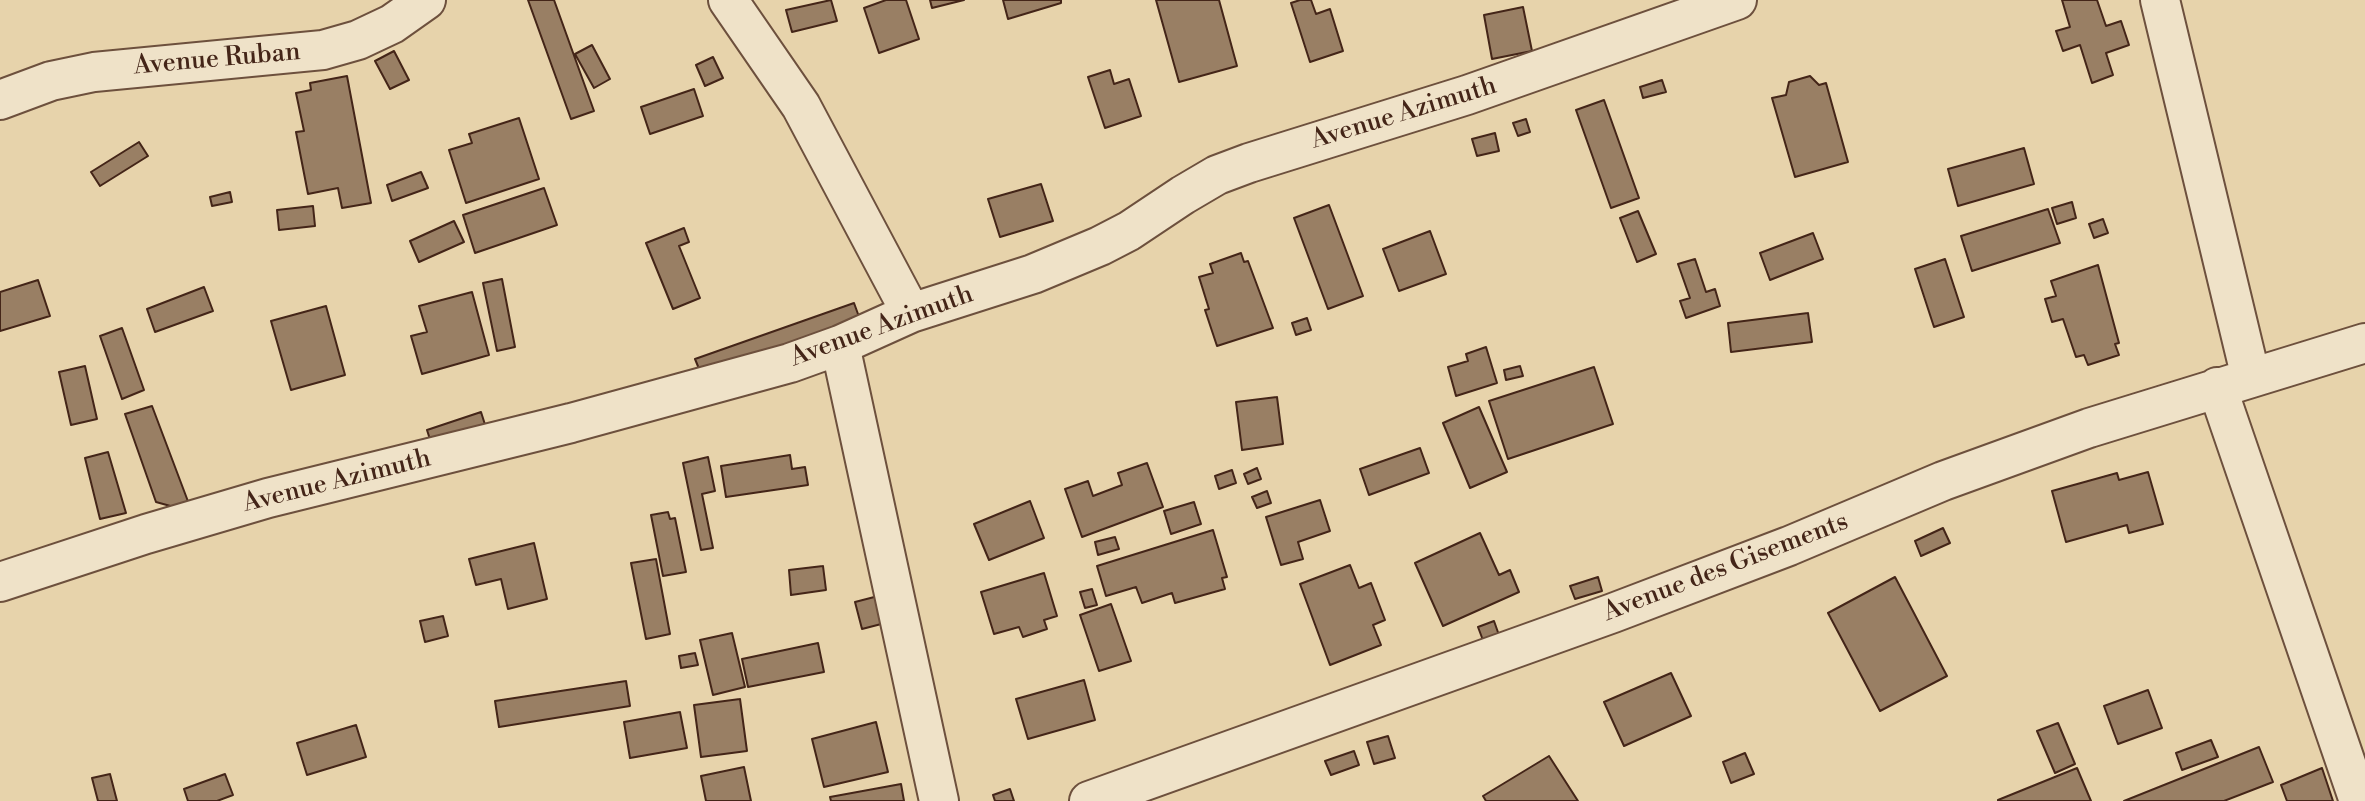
<!DOCTYPE html>
<html>
<head>
<meta charset="utf-8">
<style>
  body { margin:0 }
  canvas { display:block; background:#e7d3ab }
</style>
</head>
<body>
<canvas width="2365" height="801"></canvas>
<script>
const c = document.querySelector('canvas').getContext('2d');
c.lineJoin = 'round';
function fill(path, color) {
  c.fillStyle = color;
  c.fill(path, 'evenodd');
}
function shape(rows) {
  const path = new Path2D();
  for (const r of rows) {
    path.moveTo(r[0], r[1]);
    for (let i = 2; i < r.length; i += 2) path.lineTo(r[i], r[i + 1]);
  }
  return path;
}
function strokePath(path, color, width, dash) {
  c.strokeStyle = color;
  c.lineWidth = width;
  c.lineCap = dash ? 'butt' : 'round';
  c.setLineDash(dash || []);
  c.stroke(path);
}
function write(font, color, halo, rows, align = 'center') {
  c.font = font + ' "Libre Bodoni",serif';
  c.lineWidth = 5;
  c.setLineDash([]);
  c.textBaseline = 'middle';
  c.strokeStyle = halo;
  c.fillStyle = color;
  for (const [text, x, y, turn = 0] of rows) {
    c.save();
    c.translate(x, y);
    c.rotate((+turn || 0) * Math.PI / 180);
    c.textAlign = isNaN(turn) ? turn : align;
    if (halo) c.strokeText(text, 0, 0);
    c.fillText(text, 0, 0);
    c.restore();
  }
}
const building = shape([
  [528,0,554,0,594,111,571,119,528,0],
  [831,0,837,21,792,32,786,10,831,0],
  [886,0,906,0,919,39,879,53,864,8,886,0],
  [930,0,964,0,932,8,930,0],
  [1003,0,1061,0,1061,3,1008,19,1003,0],
  [1156,0,1219,0,1237,66,1179,82,1156,0],
  [1300,0,1311,0,1316,14,1330,9,1343,51,1310,62,1291,3,1300,0],
  [2062,0,2097,0,2106,26,2121,21,2129,45,2106,53,2113,75,2092,83,2080,45,2063,51,2056,31,2070,27,2062,0],
  [1523,7,1532,51,1492,59,1484,15,1523,7],
  [592,45,610,79,594,88,575,54,592,45],
  [394,51,409,80,390,89,375,61,394,51],
  [713,57,723,78,705,86,696,65,713,57],
  [1110,70,1114,84,1129,79,1141,116,1105,128,1088,77,1110,70],
  [347,76,371,203,342,208,338,188,308,194,296,132,304,131,296,93,311,90,310,83,347,76],
  [1810,76,1819,85,1826,83,1848,162,1795,177,1772,98,1786,95,1789,82,1810,76],
  [1662,80,1666,92,1643,98,1640,87,1662,80],
  [694,89,703,116,650,134,641,107,694,89],
  [1604,100,1639,198,1611,208,1576,110,1604,100],
  [519,118,539,179,466,203,449,150,472,143,469,134,519,118],
  [1526,119,1530,132,1518,136,1513,123,1526,119],
  [1495,133,1499,151,1477,156,1472,139,1495,133],
  [139,142,148,156,100,186,91,172,139,142],
  [2024,148,2034,184,1958,206,1948,169,2024,148],
  [421,172,428,188,392,201,387,185,421,172],
  [1041,184,1053,221,1000,237,988,199,1041,184],
  [544,188,557,225,475,253,463,215,544,188],
  [230,192,232,202,212,206,210,197,230,192],
  [2072,202,2076,218,2057,224,2052,208,2072,202],
  [1329,205,1363,296,1328,309,1294,218,1329,205],
  [313,206,315,226,279,230,277,210,313,206],
  [2048,209,2060,243,1972,271,1961,236,2048,209],
  [1638,211,1656,254,1637,262,1620,218,1638,211],
  [2103,219,2108,233,2094,238,2089,224,2103,219],
  [454,221,464,242,419,262,410,241,454,221],
  [684,228,689,242,679,246,700,298,673,309,646,243,684,228],
  [1430,231,1446,274,1399,291,1383,249,1430,231],
  [1813,233,1823,259,1770,280,1760,253,1813,233],
  [1241,253,1244,262,1248,261,1273,328,1217,346,1205,310,1209,309,1199,277,1213,273,1210,264,1241,253],
  [1695,259,1706,292,1715,289,1720,306,1686,318,1680,301,1690,298,1678,264,1695,259],
  [1945,259,1964,317,1934,327,1915,269,1945,259],
  [2098,265,2119,343,2115,344,2119,355,2088,365,2084,355,2076,357,2063,319,2052,322,2045,299,2056,296,2051,281,2098,265],
  [502,279,515,347,497,351,483,283,502,279],
  [38,280,50,316,0,331,0,292,38,280],
  [204,287,213,311,155,332,147,309,204,287],
  [472,292,489,355,422,374,411,336,427,332,419,306,472,292],
  [854,303,862,325,704,381,695,359,854,303],
  [326,306,345,375,291,390,271,321,326,306],
  [1808,313,1812,342,1731,352,1728,323,1808,313],
  [1307,318,1311,330,1296,335,1292,323,1307,318],
  [122,328,144,390,122,399,100,336,122,328],
  [1486,347,1497,383,1456,396,1448,367,1468,361,1466,354,1486,347],
  [85,366,97,419,71,425,59,372,85,366],
  [1520,366,1523,376,1506,380,1504,370,1520,366],
  [1594,367,1613,424,1508,459,1489,401,1594,367],
  [1277,397,1283,444,1242,450,1236,402,1277,397],
  [152,406,192,512,156,502,125,414,152,406],
  [1479,407,1507,472,1470,488,1443,423,1479,407],
  [481,412,488,434,434,452,427,430,481,412],
  [1420,448,1429,473,1369,495,1360,469,1420,448],
  [108,452,126,513,100,519,85,458,108,452],
  [790,455,792,469,805,467,808,485,726,497,721,466,790,455],
  [708,457,715,491,702,494,713,548,701,550,683,463,708,457],
  [1147,463,1163,507,1082,537,1065,489,1088,481,1093,496,1122,485,1118,473,1147,463],
  [1257,468,1261,479,1248,484,1244,474,1257,468],
  [1232,470,1236,483,1219,489,1215,476,1232,470],
  [2148,472,2163,524,2129,533,2127,525,2066,542,2052,491,2117,473,2119,480,2148,472],
  [1267,491,1271,503,1257,508,1252,497,1267,491],
  [1320,500,1330,531,1298,542,1303,559,1281,565,1266,517,1320,500],
  [1030,501,1044,538,989,560,974,524,1030,501],
  [1194,502,1201,524,1171,534,1164,511,1194,502],
  [668,512,670,519,675,518,686,572,663,576,651,515,668,512],
  [1943,528,1950,543,1921,556,1915,541,1943,528],
  [1213,530,1227,577,1222,578,1225,589,1175,603,1172,593,1142,603,1136,587,1106,596,1097,566,1213,530],
  [1480,533,1499,575,1510,570,1519,592,1443,626,1415,563,1480,533],
  [1115,537,1119,549,1098,555,1095,542,1115,537],
  [534,543,547,599,508,609,501,579,476,585,469,559,534,543],
  [656,559,670,634,646,639,631,563,656,559],
  [1350,565,1359,588,1371,583,1385,620,1373,625,1381,645,1330,665,1300,584,1350,565],
  [823,566,826,590,791,595,789,570,823,566],
  [1044,573,1057,616,1044,620,1047,629,1023,637,1019,627,994,634,981,592,1044,573],
  [1598,577,1602,591,1575,599,1570,586,1598,577],
  [1895,577,1947,676,1880,711,1828,613,1895,577],
  [1092,589,1097,605,1085,608,1080,592,1092,589],
  [882,595,889,622,862,629,855,602,882,595],
  [1111,604,1131,661,1099,671,1080,615,1111,604],
  [443,616,448,636,425,642,420,621,443,616],
  [1494,621,1500,638,1484,643,1478,627,1494,621],
  [732,633,745,687,713,695,700,640,732,633],
  [818,643,824,672,748,687,742,659,818,643],
  [695,653,698,665,681,668,679,656,695,653],
  [1671,673,1691,716,1624,746,1604,702,1671,673],
  [1084,680,1095,720,1028,739,1016,699,1084,680],
  [626,681,630,706,499,727,495,701,626,681],
  [2148,690,2162,728,2118,744,2104,706,2148,690],
  [740,699,747,751,701,757,694,705,740,699],
  [680,712,687,748,630,758,624,722,680,712],
  [876,722,888,772,824,787,812,739,876,722],
  [2058,723,2075,764,2055,773,2037,731,2058,723],
  [356,725,366,757,307,775,297,743,356,725],
  [1388,736,1395,758,1374,764,1367,742,1388,736],
  [2211,740,2218,757,2182,770,2176,753,2211,740],
  [2259,747,2273,782,2224,801,2124,801,2259,747],
  [1354,751,1359,765,1331,775,1325,761,1354,751],
  [1745,753,1754,774,1731,783,1723,762,1745,753],
  [1549,756,1578,801,1486,801,1483,796,1549,756],
  [744,767,751,801,706,801,701,776,744,767],
  [2077,768,2091,801,1998,801,1998,800,2077,768],
  [2322,768,2333,801,2287,801,2281,785,2322,768],
  [110,774,117,801,98,801,92,778,110,774],
  [225,774,233,795,217,801,188,801,184,789,225,774],
  [901,784,904,801,831,801,830,797,901,784],
  [1010,789,1014,801,995,801,993,795,1010,789]
]);
fill(building, '#997f64');
strokePath(building, '#442518', 2);
const minor = shape([
  [728,0,801,106,911,313],
  [2160,0,2251,378],
  [0,100,51,81,94,72,323,50,358,40,392,24,426,0],
  [840,345,939,801],
  [2217,387,2359,801],
  [0,582,146,534,268,498,571,423,790,363,840,345,911,313,1033,274,1100,246,1129,231,1183,195,1217,175,1249,163,1467,95,1737,0],
  [1089,801,1613,613,1789,546,1943,481,2089,428,2365,343]
]);
strokePath(minor, '#6d503d', 42);
strokePath(minor, '#efe2c8', 38);
write('26px', '#442518', '#efe2c8', [
  ["Avenue Ruban",217,60,-5],
  ["Avenue Azimuth",1404,114,-17],
  ["Avenue Azimuth",882,327,-20],
  ["Avenue Azimuth",337,482,-14],
  ["Avenue des Gisements",1726,568,-21]
]);
</script>
</body>
</html>
